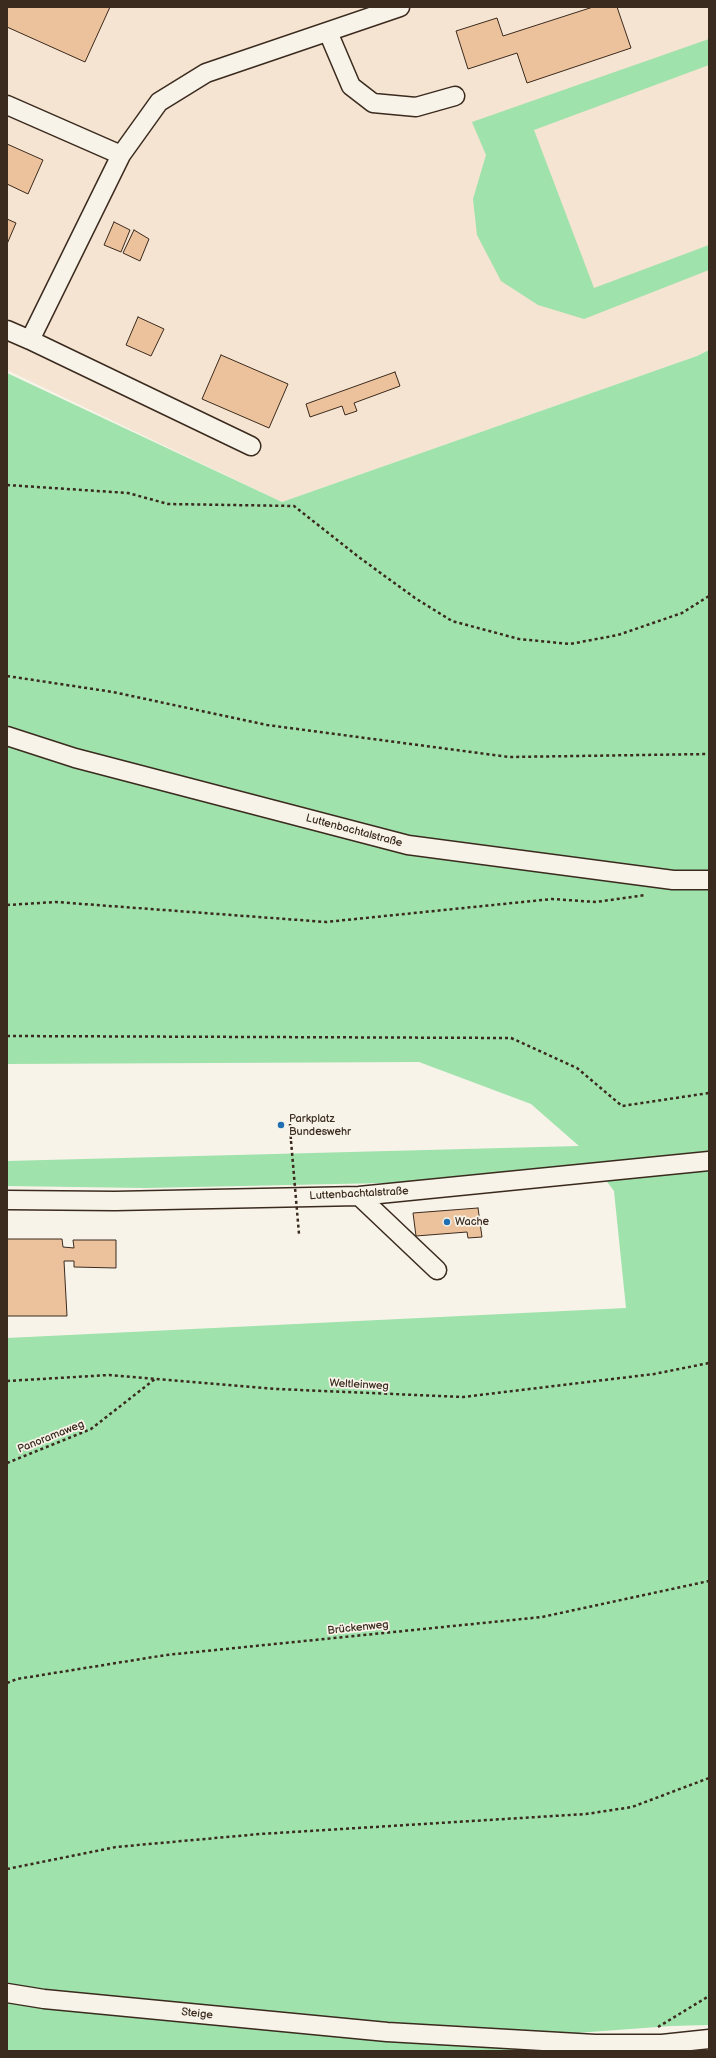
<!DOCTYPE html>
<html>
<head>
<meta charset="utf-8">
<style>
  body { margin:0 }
  #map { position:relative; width:716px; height:2058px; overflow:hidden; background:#f7f3e8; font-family:"Balsamiq Sans",sans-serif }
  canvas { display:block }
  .frame { position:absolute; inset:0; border:8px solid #3b2a1e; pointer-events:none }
</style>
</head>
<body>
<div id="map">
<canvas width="716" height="2058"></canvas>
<div class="frame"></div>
</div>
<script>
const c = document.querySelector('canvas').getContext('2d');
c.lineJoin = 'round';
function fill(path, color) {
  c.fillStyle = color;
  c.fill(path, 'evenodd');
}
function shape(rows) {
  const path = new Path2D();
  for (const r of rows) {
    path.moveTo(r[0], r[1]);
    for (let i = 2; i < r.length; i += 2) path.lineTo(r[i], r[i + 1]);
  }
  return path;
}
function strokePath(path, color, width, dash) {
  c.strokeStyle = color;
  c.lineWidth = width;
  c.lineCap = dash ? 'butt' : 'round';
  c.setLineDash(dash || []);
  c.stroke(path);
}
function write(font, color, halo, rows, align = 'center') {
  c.font = font + ' "Balsamiq Sans",sans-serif';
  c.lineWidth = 3.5;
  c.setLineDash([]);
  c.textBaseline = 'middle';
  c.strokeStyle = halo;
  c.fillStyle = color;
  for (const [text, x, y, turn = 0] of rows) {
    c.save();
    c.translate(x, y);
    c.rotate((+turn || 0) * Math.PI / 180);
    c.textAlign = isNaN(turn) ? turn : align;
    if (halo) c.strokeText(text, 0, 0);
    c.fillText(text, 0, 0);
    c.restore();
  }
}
fill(shape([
  [7,7,709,7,709,350,697,356,282,502,7,370]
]), '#f4e4d1');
fill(shape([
  [709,39,709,65,534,130,594,288,709,245,709,270,584,319,538,305,501,281,477,235,473,199,486,155,472,122],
  [709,350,709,2025,671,2026,576,2033,573,2051,7,2051,7,1338,626,1308,614,1191,596,1167,432,1182,146,1188,7,1186,7,1161,579,1146,531,1104,419,1062,7,1064,7,373,282,502,697,356]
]), '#9fe2ac');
const building = shape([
  [7,7,110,7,85,62,7,27,7,7],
  [593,7,617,7,631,48,527,83,517,53,468,69,456,31,497,18,503,36,593,7],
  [7,144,43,160,28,194,7,184,7,144],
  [7,219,16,223,7,244,7,219],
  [114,222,130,230,121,252,104,245,114,222],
  [134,230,149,239,140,261,123,253,134,230],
  [138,317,164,329,151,356,126,345,138,317],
  [221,355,288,384,269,428,202,399,221,355],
  [395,372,400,386,354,403,357,411,345,415,342,406,310,417,306,404,395,372],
  [478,1208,482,1237,468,1238,467,1232,416,1236,413,1213,478,1208],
  [7,1239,62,1239,63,1247,74,1248,73,1240,116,1240,116,1268,74,1267,74,1261,64,1261,67,1316,7,1316,7,1239]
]);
fill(building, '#ecc29c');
strokePath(building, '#3b2a1e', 1);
const minor = shape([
  [328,32,351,86,373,103,416,107,455,96],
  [7,105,121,155],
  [7,330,30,340,121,155,159,102,206,73,400,7],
  [30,340,251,446],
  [7,736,75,758,408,845,673,880,709,880],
  [359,1196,437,1270],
  [7,1200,115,1201,359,1196,709,1161],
  [7,1993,44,1999,387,2032,595,2044,662,2044,709,2039]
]);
strokePath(minor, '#3b2a1e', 21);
strokePath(shape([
  [7,485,128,493,168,504,294,506,360,558,415,598,452,621,519,639,570,644,618,635,682,613,709,596],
  [7,676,113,692,267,725,509,757,709,754],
  [7,905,56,902,326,922,552,899,596,902,646,895],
  [7,1036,511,1038,577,1068,622,1106,709,1093],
  [290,1124,291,1141],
  [7,1381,109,1375,277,1389,463,1397,654,1374,709,1363],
  [7,1463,91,1429,155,1379],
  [7,1683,17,1679,166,1655,542,1617,709,1581],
  [7,1869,116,1847,260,1834,586,1814,632,1807,709,1778],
  [658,2027,709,1996]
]), '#3b2a1e', 2.5, [3, 3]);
strokePath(minor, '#f7f3e8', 18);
strokePath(shape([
  [291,1141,299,1234]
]), '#3b2a1e', 2.5, [3, 3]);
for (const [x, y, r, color] of [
  [281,1125,4,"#1f6fb2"],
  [447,1222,4,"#1f6fb2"]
]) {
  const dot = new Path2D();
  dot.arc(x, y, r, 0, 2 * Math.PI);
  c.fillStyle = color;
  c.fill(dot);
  strokePath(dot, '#f7f3e8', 1.5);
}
write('11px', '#3b2a1e', '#f7f3e8', [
  ["Luttenbachtalstraße",354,831,15],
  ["Luttenbachtalstraße",359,1194,-3],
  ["Weltleinweg",359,1385,3],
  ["Panoramaweg",51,1437,-22],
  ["Brückenweg",358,1628,-6],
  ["Steige",197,2014,6]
]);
write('11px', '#3b2a1e', '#f7f3e8', [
  ["Parkplatz",289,1119],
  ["Bundeswehr",289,1132],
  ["Wache",455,1222]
], 'left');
</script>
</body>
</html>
